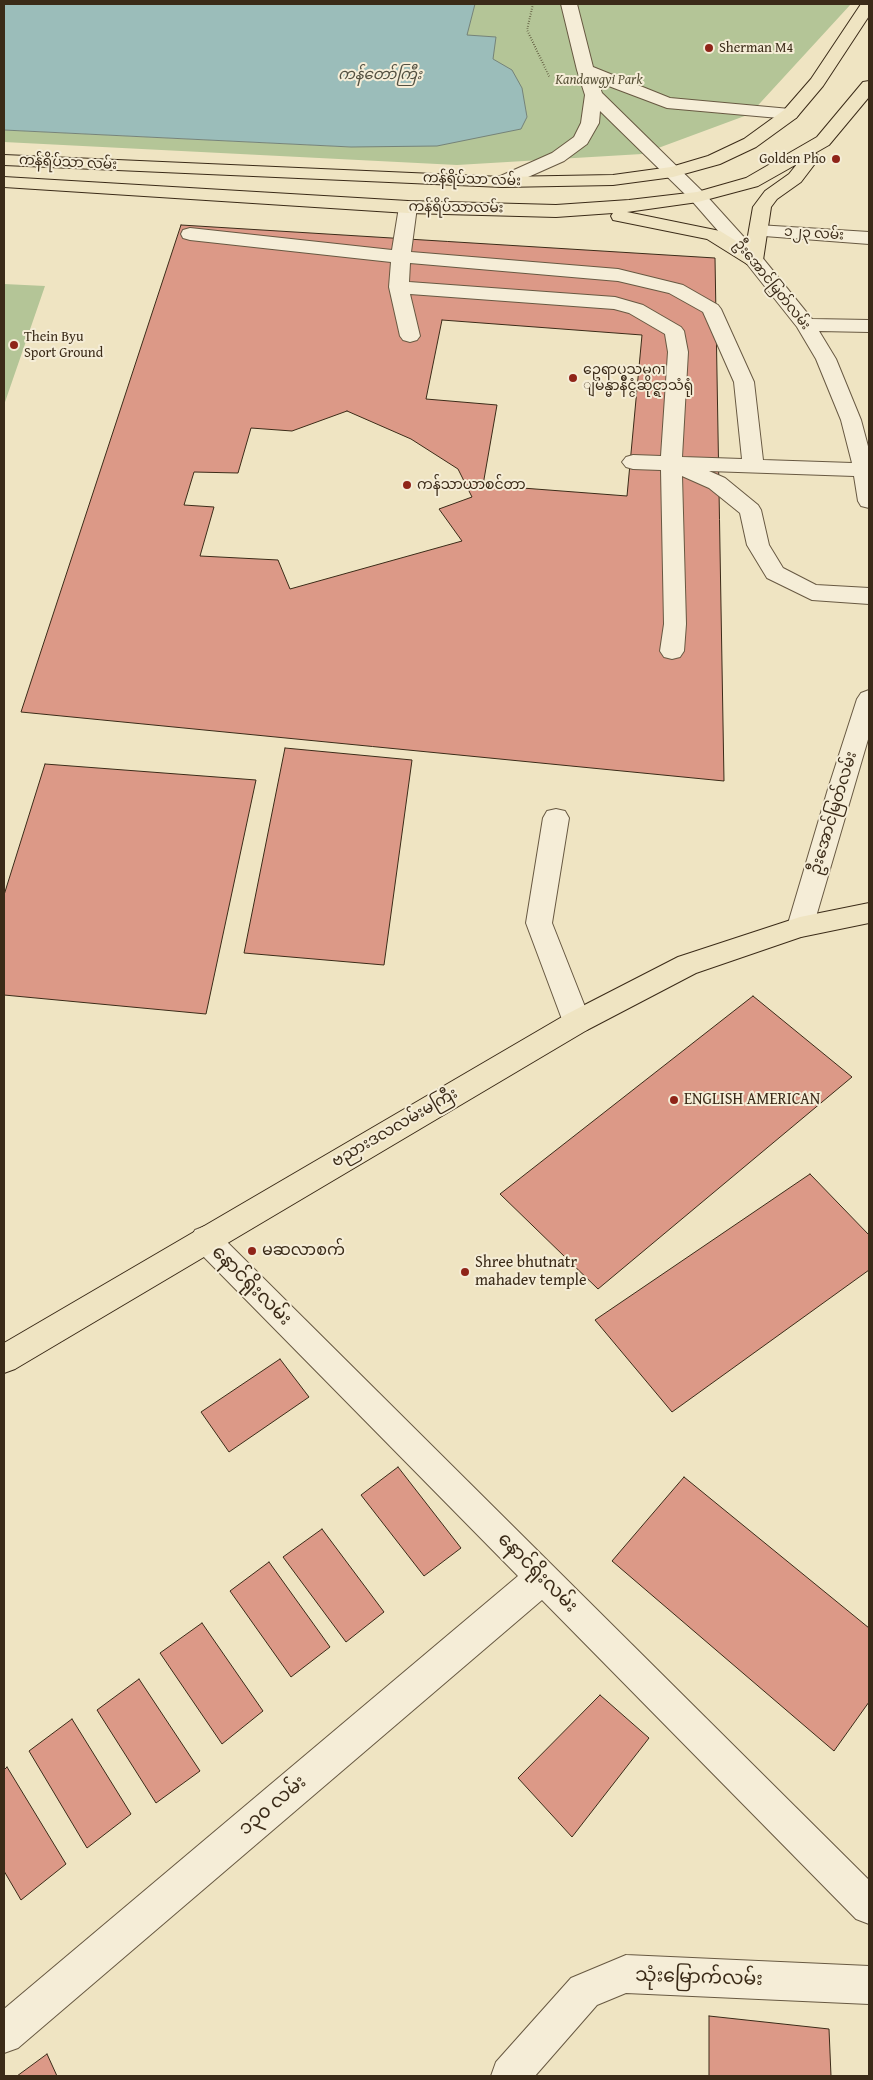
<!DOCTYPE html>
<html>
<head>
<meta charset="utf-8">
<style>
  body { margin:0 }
  #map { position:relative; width:873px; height:2080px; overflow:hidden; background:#efe4c2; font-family:"Gentium Book Plus",serif }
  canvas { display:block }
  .frame { position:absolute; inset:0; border:5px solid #3b2b18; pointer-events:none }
</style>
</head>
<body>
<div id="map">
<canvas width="873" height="2080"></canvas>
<div class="frame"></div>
</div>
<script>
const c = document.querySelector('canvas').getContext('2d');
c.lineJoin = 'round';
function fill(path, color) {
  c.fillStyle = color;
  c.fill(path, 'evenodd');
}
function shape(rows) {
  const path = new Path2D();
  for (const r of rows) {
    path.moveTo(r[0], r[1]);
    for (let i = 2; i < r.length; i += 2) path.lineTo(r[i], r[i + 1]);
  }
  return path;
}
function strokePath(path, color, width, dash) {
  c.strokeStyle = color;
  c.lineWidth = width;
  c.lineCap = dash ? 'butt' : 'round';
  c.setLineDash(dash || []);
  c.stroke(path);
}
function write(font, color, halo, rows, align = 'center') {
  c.font = font + ' "Gentium Book Plus","Noto Sans Myanmar",serif';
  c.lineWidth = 4;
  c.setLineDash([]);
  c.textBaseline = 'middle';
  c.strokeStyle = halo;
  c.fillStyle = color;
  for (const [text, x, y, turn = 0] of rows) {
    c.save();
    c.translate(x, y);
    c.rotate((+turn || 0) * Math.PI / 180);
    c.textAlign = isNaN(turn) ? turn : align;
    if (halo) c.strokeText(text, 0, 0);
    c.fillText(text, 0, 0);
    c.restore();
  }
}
fill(shape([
  [475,4,851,4,750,114,642,154,457,165,4,142,4,130,351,147,527,117,524,104,493,59,466,35],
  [4,284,45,286,4,405]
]), '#b4c597');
const water = shape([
  [4,4,475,4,467,35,496,37,493,59,512,70,522,88,527,117,521,129,437,146,351,147,4,130,4,4]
]);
fill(water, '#9bbdba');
strokePath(water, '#758379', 1);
const building = shape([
  [181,225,715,258,724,781,21,712,181,225],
  [442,320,642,335,627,496,483,485,497,405,426,399,442,320],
  [347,411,411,439,458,469,472,497,439,509,462,541,290,589,278,560,200,556,214,507,184,505,194,472,238,473,251,428,292,431,347,411],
  [285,748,412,760,384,965,244,953,285,748],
  [45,764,256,780,206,1014,4,995,4,895,45,764],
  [753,996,852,1077,598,1289,500,1194,753,996],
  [810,1174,869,1235,869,1270,672,1412,595,1320,810,1174],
  [280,1359,309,1397,229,1452,201,1412,280,1359],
  [398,1467,461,1548,424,1576,361,1495,398,1467],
  [684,1477,869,1628,869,1702,834,1751,612,1561,684,1477],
  [322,1529,384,1612,346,1642,283,1557,322,1529],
  [269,1562,330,1647,291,1677,230,1591,269,1562],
  [202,1623,263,1711,222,1744,160,1653,202,1623],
  [139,1679,200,1771,156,1803,97,1710,139,1679],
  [600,1695,649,1738,572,1837,518,1778,600,1695],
  [72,1719,131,1814,87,1848,29,1751,72,1719],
  [7,1767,66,1864,21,1900,4,1871,4,1770,7,1767],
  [709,2016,829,2029,831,2076,709,2076,709,2016],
  [47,2054,57,2076,17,2076,47,2054]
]);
fill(building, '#dc9987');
strokePath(building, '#3b2b18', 1);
const minor = shape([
  [561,4,577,4,593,67,670,98,790,109,796,110,799,114,796,118,790,119,667,108,598,82,602,93,704,193,761,256,812,319,869,320,869,332,819,331,836,359,861,420,869,450,869,508,861,506,858,501,854,476,709,471,725,478,758,505,761,510,769,545,783,568,816,585,869,588,869,604,812,600,767,578,747,545,740,513,709,488,682,476,686,624,684,651,680,657,672,659,664,657,660,651,664,624,661,470,633,469,626,467,622,462,626,457,633,455,661,456,668,352,665,334,629,313,614,309,410,294,420,336,417,340,410,342,403,340,400,336,389,287,391,262,190,240,183,238,181,234,183,230,190,228,392,250,399,207,402,203,408,201,414,203,417,207,411,252,618,269,683,285,718,305,721,309,754,382,763,460,852,463,841,420,816,359,797,327,747,264,692,201,600,111,599,123,587,144,564,161,508,186,502,187,496,186,493,182,496,178,552,153,574,137,581,123,585,95,577,70,561,4],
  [410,263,618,281,669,293,703,312,734,382,742,459,682,457,688,352,684,331,681,327,643,305,615,297,409,282,410,263],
  [758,225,869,232,869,244,751,235,749,231,751,227,758,225],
  [869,690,869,736,813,927,809,934,800,937,791,934,787,927,828,789,857,699,861,693,869,690],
  [556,809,565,811,569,818,552,923,591,1022,587,1030,577,1033,567,1030,563,1022,526,923,543,818,547,811,556,809],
  [205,1226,215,1230,869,1880,869,1924,856,1919,542,1600,18,2048,4,2053,4,2009,518,1576,195,1248,190,1239,195,1230,205,1226],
  [626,1955,869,1966,869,2004,626,1993,597,2005,535,2076,491,2076,496,2062,571,1978,626,1955]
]);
const major = shape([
  [861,4,869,4,869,16,823,86,796,118,756,147,720,164,673,177,613,185,502,187,4,165,4,155,502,177,613,175,671,167,708,156,744,139,784,110,811,79,861,4],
  [869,81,869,97,829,145,815,153,820,157,801,182,777,199,771,207,763,260,761,264,754,266,747,264,707,239,613,220,611,216,613,213,556,217,408,213,4,187,4,177,408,201,556,205,629,200,697,192,746,178,817,137,863,82,869,81],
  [797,164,789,174,765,191,753,207,746,247,720,231,627,212,698,202,758,186,797,164],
  [869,903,869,923,801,937,696,973,587,1030,15,1369,4,1373,4,1343,567,1014,678,957,800,917,869,903]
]);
strokePath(minor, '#685942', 2);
strokePath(major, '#3b2b18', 2);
strokePath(shape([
  [533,4,527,30,550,78]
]), '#3b2b18', 2, [0.5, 2]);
fill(minor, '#f5edd7');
fill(major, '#efe4c2');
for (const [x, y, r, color] of [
  [709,48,5,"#8f2418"],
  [836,159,5,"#8f2418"],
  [14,345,5,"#8f2418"],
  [573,378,5,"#8f2418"],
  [407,485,5,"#8f2418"],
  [674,1100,5,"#8f2418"],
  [252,1251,5,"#8f2418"],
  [465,1272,5,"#8f2418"]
]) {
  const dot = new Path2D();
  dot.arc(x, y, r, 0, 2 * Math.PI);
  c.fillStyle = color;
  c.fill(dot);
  strokePath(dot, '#f5edd7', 2);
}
write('14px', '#3b2b18', '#f5edd7', [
  ["Sherman M4",719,48],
  ["Golden Pho",826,159,"right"],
  ["Thein Byu",24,337],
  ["Sport Ground",24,353],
  ["ဥေရာပသမဂၢ",583,370],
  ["ျမန္မာနိဳင္ငံဆိုင္ရာသံရုံ",583,386],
  ["ကန်သာယာစင်တာ",417,485]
], 'left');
write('italic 14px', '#595238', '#f5edd7', [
  ["Kandawgyi Park",599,80]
]);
write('14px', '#3b2b18', '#f5edd7', [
  ["ကန်ရိပ်သာ လမ်း",68,163,3],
  ["ကန်ရိပ်သာ လမ်း",472,180,2],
  ["ကန်ရိပ်သာလမ်း",456,208,1],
  ["၁၂၃ လမ်း",814,234,4],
  ["ဦးအောင်မြတ်လမ်း",772,285,51]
]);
write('italic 15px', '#535040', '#f5edd7', [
  ["ကန်တော်ကြီး",380,75]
]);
write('16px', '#3b2b18', '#f5edd7', [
  ["ဦးအောင်မြတ်လမ်း",834,813,-73],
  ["ဗညားဒလလမ်းမကြီး",395,1128,-30]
]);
write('16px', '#3b2b18', '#f5edd7', [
  ["ENGLISH AMERICAN",684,1100],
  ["မဆလာစက်",262,1251],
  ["Shree bhutnatr",475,1263],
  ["mahadev temple",475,1281]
], 'left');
write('19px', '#3b2b18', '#f5edd7', [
  ["နောင်ရိုးလမ်း",251,1286,45],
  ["နောင်ရိုးလမ်း",537,1573,45],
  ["၁၃၀ လမ်း",273,1806,-40],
  ["သုံးမြောက်လမ်း",699,1978,2]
]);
</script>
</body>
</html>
